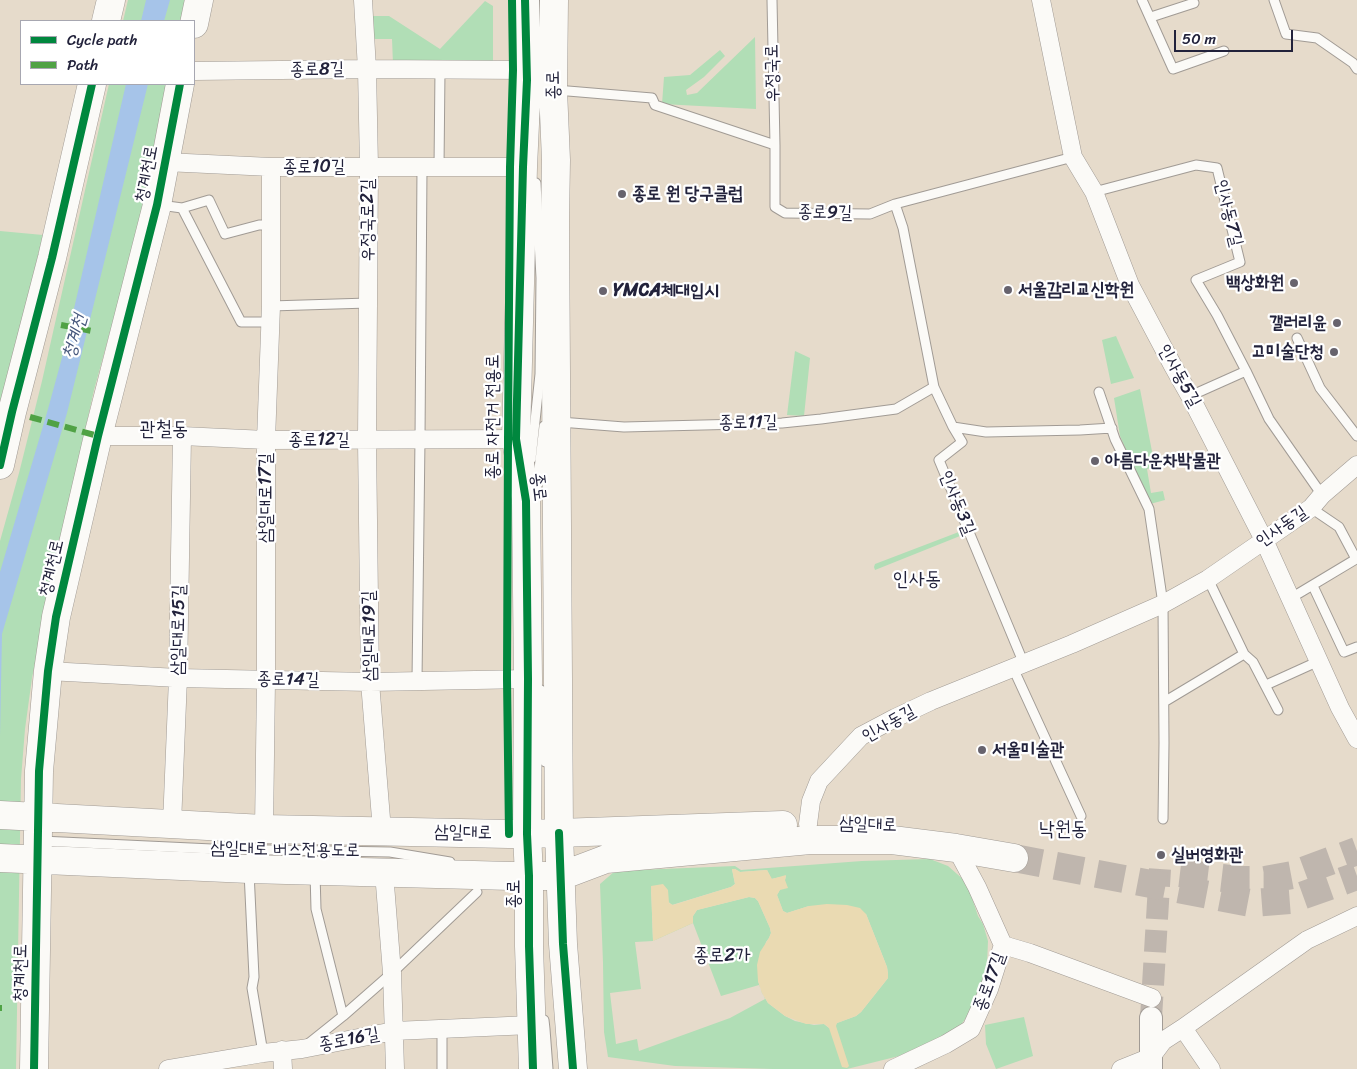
<!DOCTYPE html>
<html>
<head>
<meta charset="utf-8">
<style>
  body { margin:0 }
  #map { position:relative; width:1357px; height:1069px; overflow:hidden; background:#e6dbcb; font-family:Sriracha,sans-serif }
  canvas { display:block }
  .legend { position:absolute; left:20px; top:20px; width:175px; height:65px; box-sizing:border-box; background:#fff; border:1px solid #a7a7b1; margin:0; padding:6px 9px; list-style:none; font-size:15px; color:#22223b }
  .legend li { display:flex; align-items:center; gap:10px; height:25px }
  .legend b { width:25px; border:1px solid #a7a7b1 }
  .scale { position:absolute; left:1174px; top:30px; width:119px; height:22px; box-sizing:border-box; border:2px solid #22223b; border-top:0; padding-left:6px; font-size:15px; line-height:18px; white-space:nowrap; color:#22223b; -webkit-text-stroke:4px #fff; paint-order:stroke }
</style>
</head>
<body>
<div id="map">
<canvas width="1357" height="1069"></canvas>
<ul class="legend">
<li><b style="height:6px;background:#00873e"></b>Cycle path</li>
<li><b style="height:6px;background:#50a245"></b>Path</li>
</ul>
<div class="scale">50 m</div>
</div>
<script>
const c = document.querySelector('canvas').getContext('2d');
c.lineJoin = 'round';
function fill(path, color) {
  c.fillStyle = color;
  c.fill(path, 'evenodd');
}
function shape(rows) {
  const path = new Path2D();
  for (const r of rows) {
    path.moveTo(r[0], r[1]);
    for (let i = 2; i < r.length; i += 2) path.lineTo(r[i], r[i + 1]);
  }
  return path;
}
function strokePath(path, color, width, dash) {
  c.strokeStyle = color;
  c.lineWidth = width;
  c.lineCap = dash ? 'butt' : 'round';
  c.setLineDash(dash || []);
  c.stroke(path);
}
function write(font, color, halo, rows, align = 'center') {
  c.font = font + ' Sriracha,"Poor Story",sans-serif';
  c.lineWidth = 4.5;
  c.setLineDash([]);
  c.textBaseline = 'middle';
  c.strokeStyle = halo;
  c.fillStyle = color;
  for (const [text, x, y, turn = 0] of rows) {
    c.save();
    c.translate(x, y);
    c.rotate((+turn || 0) * Math.PI / 180);
    c.textAlign = isNaN(turn) ? turn : align;
    if (halo) c.strokeText(text, 0, 0);
    c.fillText(text, 0, 0);
    c.restore();
  }
}
fill(shape([
  [128,0,190,0,185,21,123,21],
  [485,1,493,6,493,66,393,64,392,39,372,39,371,16,389,16,440,49],
  [755,37,756,109,662,104,664,77,690,75,720,50,725,56,704,77,686,90,687,95,697,93],
  [109,84,170,84,143,212,94,390,51,585,32,678,25,729,21,779,16,1069,0,1069,0,541,19,473,42,381],
  [0,231,43,235,0,411],
  [1116,336,1134,378,1111,384,1102,340],
  [795,351,810,358,804,416,787,415],
  [1140,389,1155,467,1147,469,1151,493,1163,491,1165,500,1150,504,1120,436,1114,398],
  [964,530,965,534,875,570,874,567,875,564],
  [930,859,948,866,965,881,972,898,978,916,983,924,988,941,987,965,979,991,972,1010,957,1030,899,1056,847,1069,773,1069,675,1066,608,1057,604,1032,603,963,600,884,615,871,735,866,741,870,862,861],
  [732,869,735,869,740,872,767,870,771,879,786,876,785,880,777,895,783,911,787,913,809,906,866,914,887,967,888,974,888,978,861,1012,856,1016,837,1023,835,1026,829,1028,824,1024,814,1025,795,1021,785,1016,768,1003,762,993,758,981,766,942,769,938,771,933,770,928,758,901,755,898,749,897,697,910,693,916,653,941,651,886,672,905,731,887,735,884],
  [693,923,721,996,759,985,765,999,730,1018,639,1051,637,1039,616,1044,610,993,641,989,635,942,653,941],
  [1024,1017,1033,1056,996,1069,986,1044,985,1025]
]), '#b1deb6');
fill(shape([
  [732,869,735,869,740,872,767,870,772,879,786,875,785,880,788,888,780,890,777,895,783,911,787,913,809,906,827,904,847,905,860,908,866,914,887,967,888,974,888,978,861,1012,856,1016,837,1023,836,1026,849,1066,847,1068,842,1067,829,1028,827,1026,824,1024,806,1024,785,1016,768,1003,762,993,758,981,757,965,760,952,769,938,771,933,770,928,758,901,755,898,749,897,697,910,693,916,693,923,653,941,651,886,663,884,668,890,669,903,673,905,731,887,735,884]
]), '#eadab2');
fill(shape([
  [146,0,170,0,164,21,141,21],
  [126,84,148,84,67,413,2,634,0,736,0,572,48,409,66,343]
]), '#a6c4e9');
strokePath(shape([
  [1151,1018,1160,869]
]), '#bfb6ae', 22, [22, 11]);
strokePath(shape([
  [1014,858,1251,903,1290,900,1357,876],
  [1180,873,1239,880,1265,880,1292,875,1357,851]
]), '#bfb6ae', 28, [28, 14]);
const service = shape([
  [772,0,775,145],
  [1142,0,1173,69,1224,51],
  [1274,0,1286,34,1317,38,1353,63,1357,69],
  [1151,17,1194,3],
  [556,90,652,98,655,105,775,145,775,207,785,213,870,214,895,204,1073,157],
  [439,167,440,70],
  [1094,192,1196,165,1217,168,1240,262,1196,280,1217,315,1246,371,1269,419,1322,495],
  [895,204,903,228,934,387,953,427,962,442,939,460,1024,664],
  [160,205,182,208,241,322,270,322],
  [182,208,209,200,225,234,259,225,270,225],
  [271,306,368,303],
  [1297,338,1320,388,1357,436],
  [1099,392,1115,439,1149,509,1163,604,1164,743,1163,819],
  [1190,396,1246,371],
  [560,422,624,427,782,423,821,419,896,409,934,387],
  [953,427,986,432,1080,430,1112,428],
  [531,459,540,374,541,278,536,183],
  [536,495,544,426],
  [1311,508,1339,527,1356,559,1357,558],
  [1208,579,1244,654,1253,662,1278,710],
  [1313,586,1344,652,1357,647],
  [1291,598,1356,559],
  [1013,668,1081,816],
  [417,680,420,439,422,168],
  [1266,685,1319,661],
  [541,690,545,762],
  [1164,702,1244,654],
  [41,841,212,849,390,852,450,862],
  [249,872,254,977,252,988,263,1053],
  [315,873,316,909,343,1016],
  [544,1020,545,1029,548,1069],
  [442,1029,442,1069],
  [308,1044,343,1016,392,973,477,892]
]);
const minor = shape([
  [363,0,367,69,369,167,367,440,370,682,382,831],
  [1041,0,1073,157,1094,192,1130,285,1173,366,1190,396,1264,540,1340,708,1357,739],
  [194,71,367,69,526,70],
  [165,162,271,167,523,167],
  [98,436,182,436,266,440,516,439],
  [48,671,178,678,370,682,528,679],
  [172,824,178,678,182,436],
  [808,824,811,801,819,781,861,736,895,718,931,701,1072,644,1163,604,1208,579,1311,508,1322,495,1357,465],
  [264,829,266,680,266,440,271,306,271,167],
  [956,848,977,887,1003,945],
  [384,872,392,973,395,1069],
  [1003,945,1030,953,1152,998],
  [1183,1028,1211,1069],
  [282,1050,283,1069],
  [168,1069,263,1053,302,1049,394,1031,531,1025],
  [893,1069,946,1044,971,1029,989,989,1003,945],
  [1121,1069,1151,1057,1163,1041,1183,1028,1307,940,1357,916]
]);
const tertiary = shape([
  [1151,1069,1151,1018]
]);
const primary = shape([
  [525,0,527,80,523,167,516,439,526,501,528,679,527,834,529,876,529,946,533,1069],
  [554,0,553,90,556,160,555,220,559,833,563,944,573,1069],
  [106,21,111,0],
  [194,24,199,0],
  [0,465,12,412,52,258,92,84],
  [0,815,264,829,509,834,559,833,783,825],
  [0,858,249,869,511,876,561,876,606,859,810,840,892,840,956,848,1014,858],
  [34,1069,39,771,48,671,56,617,98,436,157,205,180,84]
]);
strokePath(service, '#a19b95', 11);
strokePath(minor, '#a19b95', 19);
strokePath(tertiary, '#a19b95', 24);
strokePath(primary, '#a19b95', 29);
strokePath(service, '#fbfaf7', 9);
strokePath(minor, '#fbfaf7', 18);
strokePath(tertiary, '#fbfaf7', 22);
strokePath(primary, '#fbfaf7', 28);
strokePath(shape([
  [61,325,92,331],
  [30,417,98,436],
  [0,1008,2,1008]
]), '#50a245', 6, [12, 6]);
strokePath(shape([
  [525,0,527,80,523,167,516,439,526,501,528,679,527,834,529,876,529,946,533,1069],
  [0,465,12,412,52,258,92,84],
  [559,833,563,944,573,1069],
  [509,834,507,679,508,439,510,167,513,70,512,0],
  [34,1069,39,771,48,671,56,617,98,436,157,205,180,84]
]), '#00873e', 8);
for (const [x, y, r, color] of [
  [622,194,5,"#67636d"],
  [1294,283,5,"#67636d"],
  [1008,290,5,"#67636d"],
  [603,291,5,"#67636d"],
  [1337,323,5,"#67636d"],
  [1334,352,5,"#67636d"],
  [1095,461,5,"#67636d"],
  [982,750,5,"#67636d"],
  [1161,855,5,"#67636d"]
]) {
  const dot = new Path2D();
  dot.arc(x, y, r, 0, 2 * Math.PI);
  c.fillStyle = color;
  c.fill(dot);
  strokePath(dot, '#fff', 2);
}
write('18px', '#22223b', '#fff', [
  ["종로8길",317,70,-1],
  ["우정국로",773,73,-91],
  ["종로",554,85,-91],
  ["종로10길",314,167],
  ["청계천로",147,174,-79],
  ["종로9길",825,213,1],
  ["인사동7길",1228,213,76],
  ["우정국로2길",368,220,-90],
  ["인사동5길",1179,376,61],
  ["종로 자전거 전용로",493,417,-90],
  ["종로11길",748,423,-1],
  ["종로12길",319,440],
  ["종로",538,487,83],
  ["삼일대로17길",266,498,-90],
  ["인사동3길",957,503,68],
  ["인사동길",1282,527,-35],
  ["청계천로",52,568,-77],
  ["삼일대로15길",179,630,-89],
  ["삼일대로19길",370,636,-91],
  ["종로14길",288,680,1],
  ["인사동길",889,724,-29],
  ["삼일대로",868,825,2],
  ["삼일대로",463,833,1],
  ["삼일대로 버스전용도로",285,850,1],
  ["종로",514,894,-90],
  ["청계천로",21,973,-89],
  ["종로17길",990,982,-70],
  ["종로16길",349,1040,-11]
]);
write('bold 18px', '#22223b', '#fff', [
  ["종로 원 당구클럽",632,194],
  ["백상화원",1284,283,"right"],
  ["서울감리교신학원",1018,290],
  ["YMCA체대입시",613,291],
  ["갤러리윤",1327,323,"right"],
  ["고미술단청",1324,352,"right"],
  ["아름다운차박물관",1105,461],
  ["서울미술관",992,750],
  ["실버영화관",1171,855]
], 'left');
write('italic 19px', '#46577c', '#fff', [
  ["청계천",75,337,-74]
]);
write('19px', '#22223b', '#fff', [
  ["종로2가",722,956]
]);
write('20px', '#22223b', '#fff', [
  ["관철동",164,430],
  ["인사동",917,580],
  ["낙원동",1063,830]
]);
</script>
</body>
</html>
